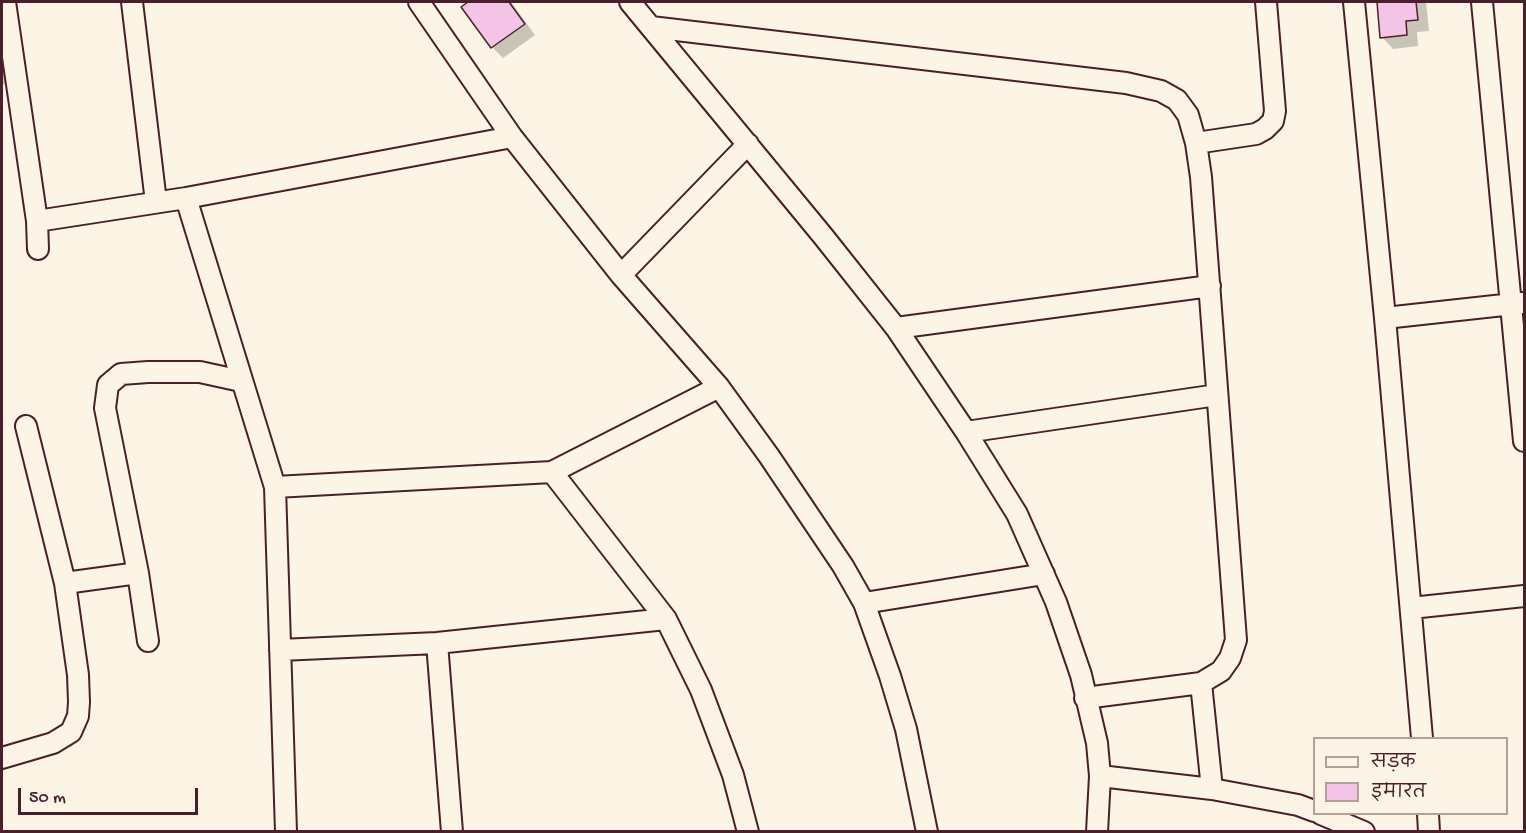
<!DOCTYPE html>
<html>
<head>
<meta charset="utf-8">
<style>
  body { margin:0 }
  #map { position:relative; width:1526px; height:833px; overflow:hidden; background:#fcf5e5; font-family:"Gochi Hand","Playpen Sans Deva",sans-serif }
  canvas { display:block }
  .frame { position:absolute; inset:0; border:3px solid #4a1f2b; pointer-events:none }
  .legend { position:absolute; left:1313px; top:737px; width:195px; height:78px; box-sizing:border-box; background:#fcf5e5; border:2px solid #b59f9b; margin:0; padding:8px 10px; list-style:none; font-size:18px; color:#4a1f2b }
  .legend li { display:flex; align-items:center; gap:12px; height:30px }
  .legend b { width:30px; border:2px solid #b59f9b }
  .scale { position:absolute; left:18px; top:788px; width:180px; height:27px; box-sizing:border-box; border:3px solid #4a1f2b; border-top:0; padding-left:8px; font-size:18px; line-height:21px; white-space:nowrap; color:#4a1f2b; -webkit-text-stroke:4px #fcf5e5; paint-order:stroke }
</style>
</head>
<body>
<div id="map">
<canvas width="1526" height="833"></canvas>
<div class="frame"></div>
<ul class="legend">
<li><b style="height:8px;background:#fcf5e5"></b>सड़क</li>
<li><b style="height:16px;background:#f4c4e6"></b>इमारत</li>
</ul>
<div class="scale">50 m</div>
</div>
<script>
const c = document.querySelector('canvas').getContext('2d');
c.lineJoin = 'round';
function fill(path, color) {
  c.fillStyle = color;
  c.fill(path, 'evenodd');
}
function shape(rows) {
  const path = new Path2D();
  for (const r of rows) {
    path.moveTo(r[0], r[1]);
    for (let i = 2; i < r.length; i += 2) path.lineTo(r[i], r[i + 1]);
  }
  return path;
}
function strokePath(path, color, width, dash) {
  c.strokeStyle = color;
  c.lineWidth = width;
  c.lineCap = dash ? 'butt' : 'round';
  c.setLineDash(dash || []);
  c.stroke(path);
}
fill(shape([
  [471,2,511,2,535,35,503,58,492,47,463,7],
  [1378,2,1426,2,1429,31,1417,32,1418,46,1393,49,1382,37],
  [2,60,7,84,2,85]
]), '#0003');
const building = shape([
  [468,2,509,2,525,24,491,48,461,7,468,2],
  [1377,2,1416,2,1418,20,1406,21,1407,35,1380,38,1377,2]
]);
fill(building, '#f4c4e6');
strokePath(building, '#4a1f2b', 1.5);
const street = shape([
  [5,2,37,221,38,249],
  [132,2,156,202],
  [419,2,512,137,621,275,719,387,769,456,843,566,864,603,890,676,906,729,927,832],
  [630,2,823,236,896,328,966,432,1017,514,1056,602,1081,675,1097,743,1100,776,1097,832],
  [1354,2,1385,318,1422,738],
  [1482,2,1524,441],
  [651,27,1126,83,1161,91,1177,100,1188,115,1196,143,1201,177,1236,640,1230,658,1221,671,1201,683,1085,698],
  [1196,143,1256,134,1265,129,1273,121,1275,111,1266,2],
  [186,198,275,487],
  [37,221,186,198,512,137],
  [621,275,748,144],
  [1385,318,1522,303],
  [896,328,1210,286],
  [966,432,1217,395],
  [552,472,666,619,701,690,733,775,748,832],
  [65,583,138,573],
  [864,603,1044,574],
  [1411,608,1524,596],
  [148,641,138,573,105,408,108,385,121,374,148,372,200,372,241,381],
  [437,643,452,832],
  [280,650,437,643,666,619],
  [1201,683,1212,789],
  [2,758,53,743,71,732,78,716,79,702,78,675,65,583,26,426],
  [1100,776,1212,789,1298,805,1314,811],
  [1321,814,1364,832],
  [1428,814,1429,832],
  [286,832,275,487,552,472,719,387]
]);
strokePath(street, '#4a1f2b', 24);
strokePath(street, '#fcf5e5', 20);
</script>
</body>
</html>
